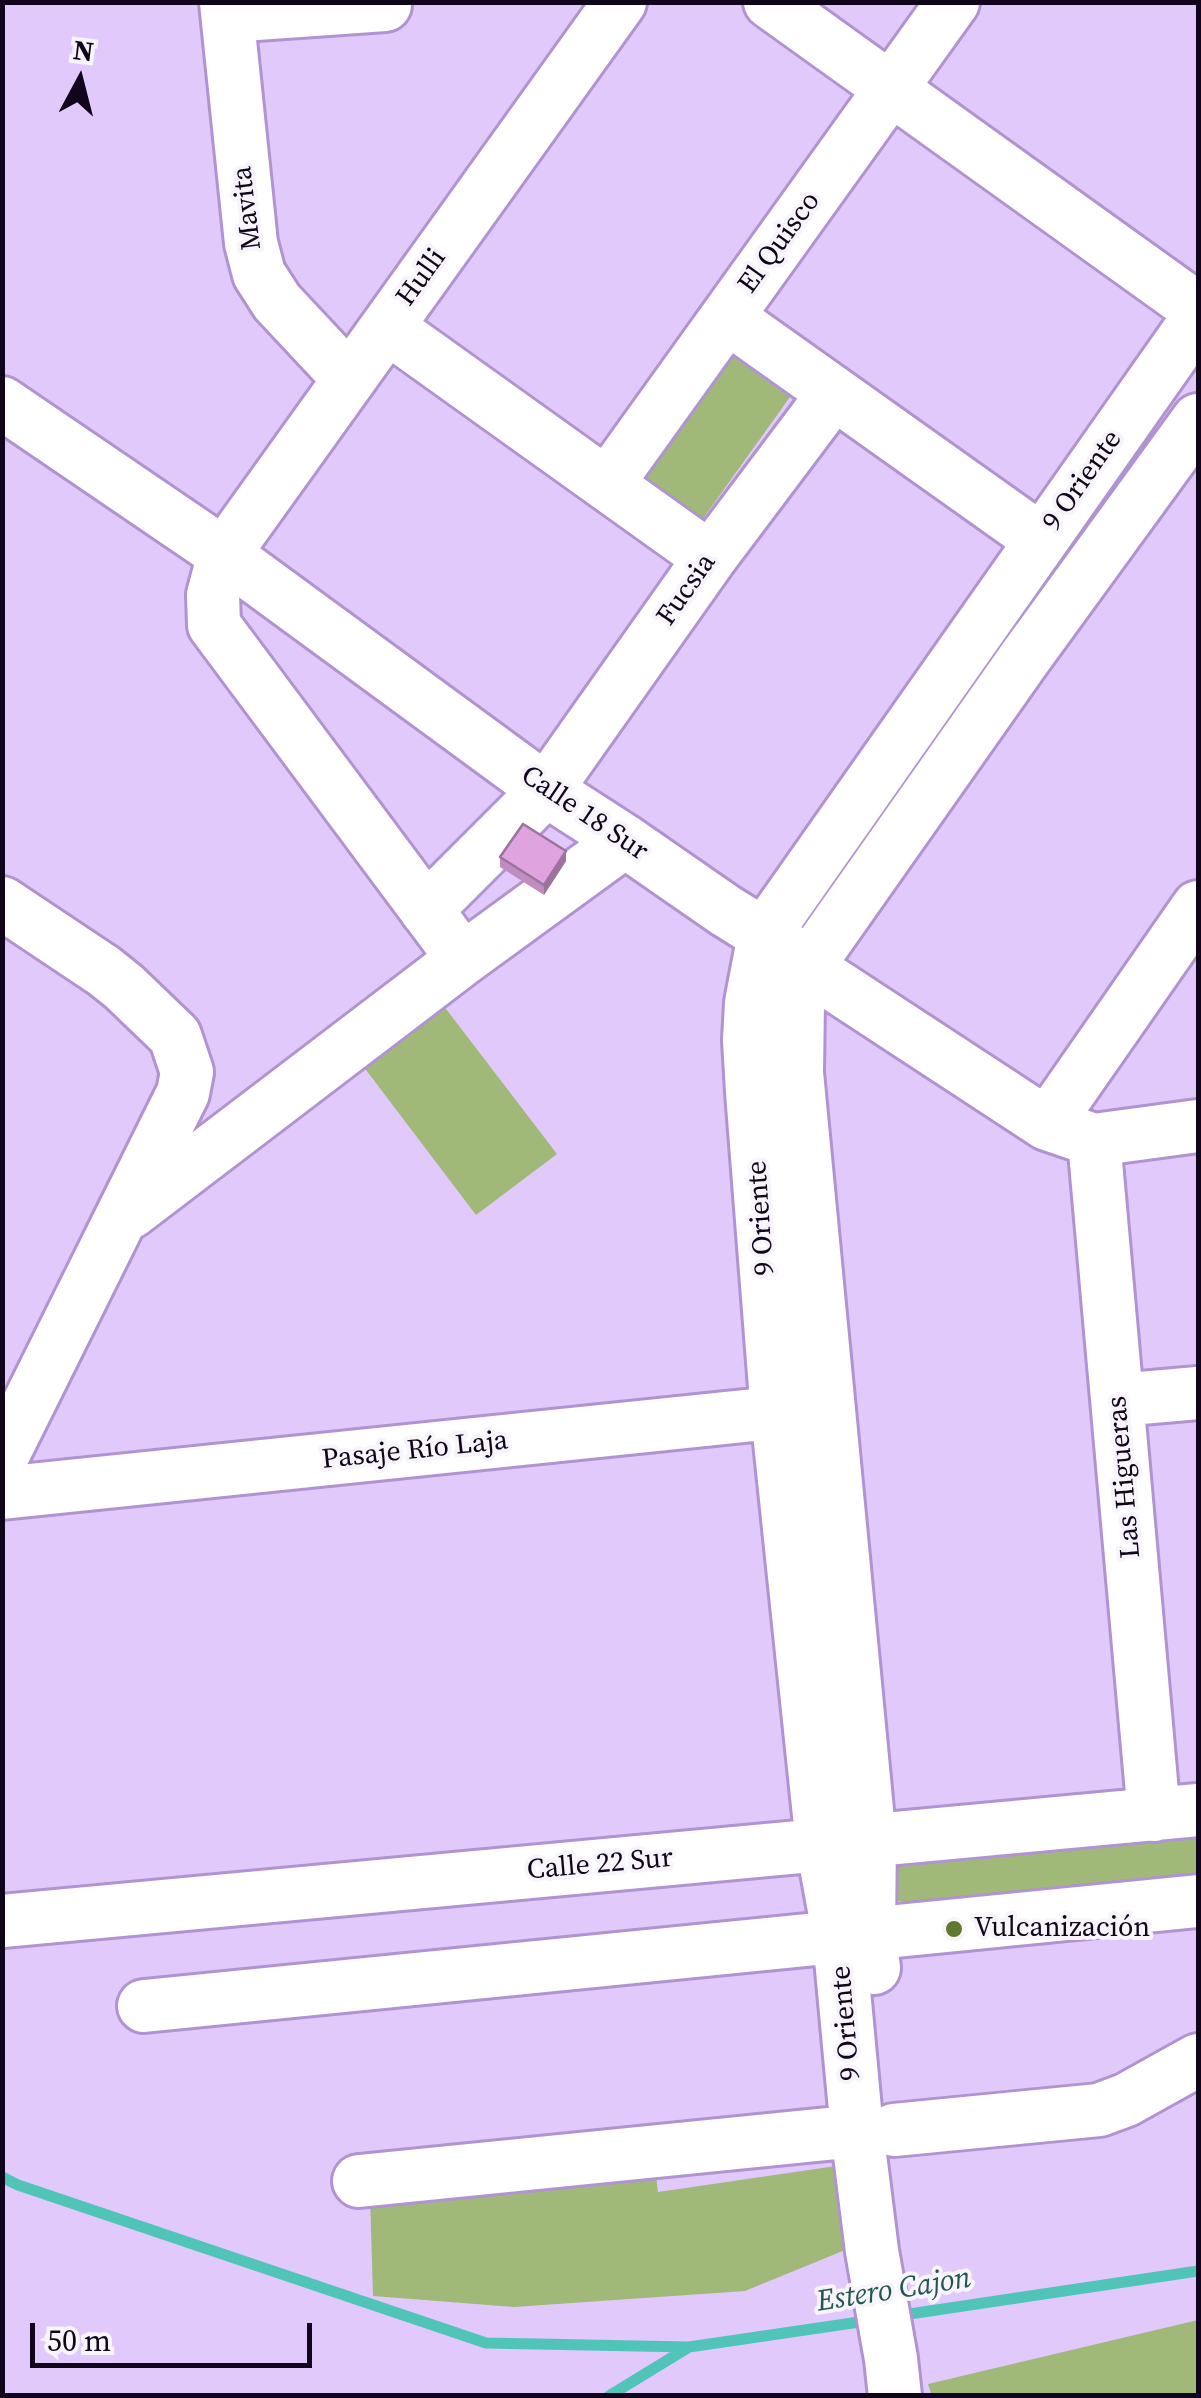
<!DOCTYPE html>
<html>
<head>
<meta charset="utf-8">
<style>
  body { margin:0 }
  #map { position:relative; width:1201px; height:2398px; overflow:hidden; background:#e1c9fc; font-family:"Source Serif 4",serif }
  canvas { display:block }
  .frame { position:absolute; inset:0; border:5px solid #10051b; pointer-events:none }
  .north { position:absolute; left:30px; top:30px; width:100px; height:100px; -webkit-text-stroke:8px #f7f4fb; paint-order:stroke; rotate:7deg; font-size:28px; font-weight:700; line-height:40px; text-align:center; color:#10051b }
  .north::after { content:''; display:block; margin:auto; width:35px; height:45px; background:#10051b; clip-path:polygon(50% 0,100% 100%,50% 72%,0 100%) }
  .scale { position:absolute; left:30px; top:2323px; width:282px; height:45px; box-sizing:border-box; border:5px solid #10051b; border-top:0; padding-left:12px; font-size:30px; line-height:35px; white-space:nowrap; color:#10051b; -webkit-text-stroke:8px #f7f4fb; paint-order:stroke }
</style>
</head>
<body>
<div id="map">
<canvas width="1201" height="2398"></canvas>
<div class="frame"></div>
<div class="north">N</div>
<div class="scale">50 m</div>
</div>
<script>
const c = document.querySelector('canvas').getContext('2d');
c.lineJoin = 'round';
function fill(path, color) {
  c.fillStyle = color;
  c.fill(path, 'evenodd');
}
function shape(rows) {
  const path = new Path2D();
  for (const r of rows) {
    path.moveTo(r[0], r[1]);
    for (let i = 2; i < r.length; i += 2) path.lineTo(r[i], r[i + 1]);
  }
  return path;
}
function strokePath(path, color, width, dash) {
  c.strokeStyle = color;
  c.lineWidth = width;
  c.lineCap = dash ? 'butt' : 'round';
  c.setLineDash(dash || []);
  c.stroke(path);
}
function write(font, color, halo, rows, align = 'center') {
  c.font = font + ' "Source Serif 4",serif';
  c.lineWidth = 8;
  c.setLineDash([]);
  c.textBaseline = 'middle';
  c.strokeStyle = halo;
  c.fillStyle = color;
  for (const [text, x, y, turn = 0] of rows) {
    c.save();
    c.translate(x, y);
    c.rotate((+turn || 0) * Math.PI / 180);
    c.textAlign = isNaN(turn) ? turn : align;
    if (halo) c.strokeText(text, 0, 0);
    c.fillText(text, 0, 0);
    c.restore();
  }
}
fill(shape([
  [725,351,790,397,697,527,632,481],
  [443,1005,557,1154,476,1215,363,1066],
  [1198,1824,1198,1881,920,1908,882,1895,900,1850],
  [843,2165,850,2248,745,2291,514,2307,373,2296,370,2195,655,2166,658,2192],
  [1198,2320,1198,2395,932,2396,928,2384]
]), '#a0b978');
strokePath(shape([
  [2,2177,18,2185,486,2343,689,2347],
  [896,2316,1198,2271],
  [609,2396,689,2347,873,2320]
]), '#51c4b8', 11);
const minor = shape([
  [226,2,251,243,259,274,277,302,349,379],
  [770,2,1198,309],
  [228,16,385,5],
  [727,317,1041,540],
  [387,327,710,558],
  [2,403,224,554,546,790,625,841,726,911,810,963,824,978,1047,1124,1094,1140,1198,1126],
  [607,484,953,2],
  [2,903,104,971,124,987,175,1036,187,1072,183,1093,2,1457],
  [426,910,546,790,710,558,834,393],
  [463,959,214,625,213,595,224,554,620,2],
  [1047,1124,1198,907],
  [1094,1140,1154,1815],
  [131,1212,463,959,625,841],
  [1118,1400,1198,1393],
  [2,1493,812,1409],
  [2,1921,1198,1810],
  [874,1968,869,1928,870,1842,797,1073,798,1001,810,963,1024,659,1198,420],
  [144,2006,1198,1901],
  [894,2130,1099,2110,1126,2100,1198,2060],
  [359,2181,857,2131],
  [895,2396,891,2359,872,2251,857,2131,839,1937,822,1844,777,1413,752,1092,749,1040,751,1003,764,935,1198,318]
]);
strokePath(minor, '#b093d0', 58);
strokePath(minor, '#fff', 52);
fill(shape([
  [500,857,566,861,544,895,500,867]
]), '#c08dc1');
fill(shape([
  [566,851,566,861,544,895,544,885]
]), '#9c739d');
const building = shape([
  [523,824,566,851,544,885,500,857,523,824]
]);
fill(building, '#dfa4e0');
strokePath(building, '#9c739d', 2.5);
for (const [x, y, r, color] of [
  [954,1929,10,"#5f792d"]
]) {
  const dot = new Path2D();
  dot.arc(x, y, r, 0, 2 * Math.PI);
  c.fillStyle = color;
  c.fill(dot);
  strokePath(dot, '#f7f4fb', 4);
}
write('28px', '#10051b', '#f7f4fb', [
  ["Mavita",248,208,-97],
  ["El Quisco",780,243,-54],
  ["Hulli",422,278,-54],
  ["9 Oriente",1083,481,-55],
  ["Fucsia",687,590,-55],
  ["Calle 18 Sur",584,814,34],
  ["9 Oriente",762,1218,-94],
  ["Pasaje Río Laja",415,1451,-6],
  ["Las Higueras",1125,1477,-95],
  ["Calle 22 Sur",600,1865,-5],
  ["9 Oriente",847,2023,-95]
]);
write('28px', '#10051b', '#f7f4fb', [
  ["Vulcanización",974,1929]
], 'left');
write('italic 30px', '#245650', '#f7f4fb', [
  ["Estero Cajon",894,2291,-9]
]);
</script>
</body>
</html>
